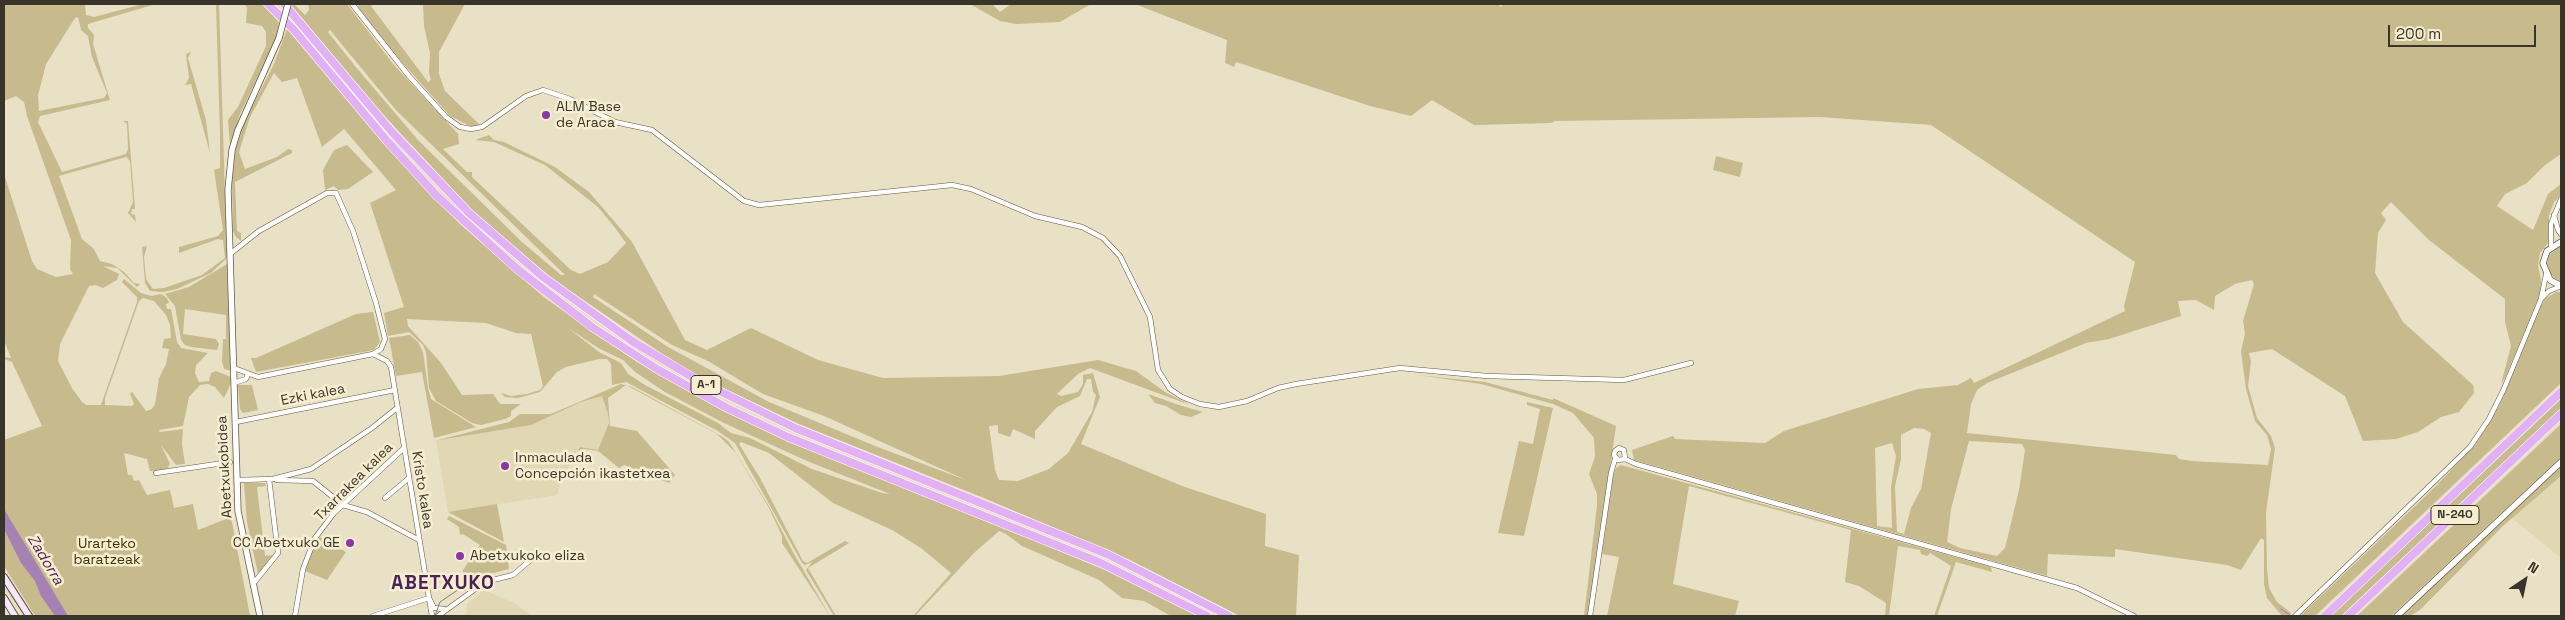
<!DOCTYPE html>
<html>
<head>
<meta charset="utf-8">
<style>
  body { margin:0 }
  #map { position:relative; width:2565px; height:620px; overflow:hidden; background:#e9e1c5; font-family:"Space Grotesk",sans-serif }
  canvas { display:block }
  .frame { position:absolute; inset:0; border:5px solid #373429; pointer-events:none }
  .north { position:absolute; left:2500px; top:555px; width:50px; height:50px; -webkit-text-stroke:4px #f7eed2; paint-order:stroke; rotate:34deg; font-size:14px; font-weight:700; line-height:20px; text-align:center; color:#373429 }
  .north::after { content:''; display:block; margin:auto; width:18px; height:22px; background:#373429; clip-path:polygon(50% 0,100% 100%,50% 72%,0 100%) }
  .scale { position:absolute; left:2388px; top:25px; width:148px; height:22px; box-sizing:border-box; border:2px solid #373429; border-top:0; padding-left:6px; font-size:15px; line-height:18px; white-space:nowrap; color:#373429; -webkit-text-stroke:4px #f7eed2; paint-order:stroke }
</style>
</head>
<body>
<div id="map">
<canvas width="2565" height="620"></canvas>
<div class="frame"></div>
<div class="north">N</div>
<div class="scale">200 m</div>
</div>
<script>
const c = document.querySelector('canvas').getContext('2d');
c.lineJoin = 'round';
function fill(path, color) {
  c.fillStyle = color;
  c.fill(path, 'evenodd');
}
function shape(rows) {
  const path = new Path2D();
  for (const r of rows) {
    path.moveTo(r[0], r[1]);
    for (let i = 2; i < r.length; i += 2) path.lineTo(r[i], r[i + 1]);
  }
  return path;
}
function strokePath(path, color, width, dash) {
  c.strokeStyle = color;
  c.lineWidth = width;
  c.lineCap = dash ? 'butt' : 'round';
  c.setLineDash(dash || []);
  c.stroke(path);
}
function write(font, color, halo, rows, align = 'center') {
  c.font = font + ' "Space Grotesk",sans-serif';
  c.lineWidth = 5;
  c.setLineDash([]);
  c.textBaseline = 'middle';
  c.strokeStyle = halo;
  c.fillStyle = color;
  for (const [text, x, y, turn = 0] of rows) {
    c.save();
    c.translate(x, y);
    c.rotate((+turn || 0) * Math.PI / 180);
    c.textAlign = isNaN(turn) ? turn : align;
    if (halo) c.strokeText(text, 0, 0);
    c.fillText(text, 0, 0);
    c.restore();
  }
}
fill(shape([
  [602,396,608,414,609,423,598,450,579,447,561,481,557,495,448,512,436,441,531,425,581,402],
  [2561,476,2561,558,2512,518],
  [484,590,516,604,532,616,466,616,467,604]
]), '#e1d7b3');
fill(shape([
  [4,4,85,4,86,15,94,17,143,4,156,4,88,24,88,28,94,35,93,44,110,100,40,116,38,122,62,172,126,154,128,149,127,124,123,121,128,121,135,209,132,209,131,214,135,215,136,222,128,213,133,202,130,161,126,157,59,176,82,239,94,249,100,261,112,264,124,272,134,283,140,284,137,287,117,268,103,266,119,274,117,280,103,288,95,285,89,286,60,344,58,361,72,388,82,402,86,405,101,405,137,302,137,297,122,282,124,279,141,293,151,296,161,294,167,298,169,303,166,304,167,309,171,309,177,342,181,348,208,353,196,365,195,373,199,382,209,381,211,373,216,371,231,377,231,383,224,398,215,387,208,384,200,385,189,397,183,426,159,430,160,432,183,429,182,444,185,464,176,465,161,445,170,464,166,470,150,471,147,459,124,453,128,475,132,475,134,481,139,480,147,495,170,490,174,508,193,504,198,530,231,517,250,616,35,616,4,566,4,440,42,426,12,362,4,359,4,357,11,358,4,340,4,174,32,261,37,269,56,277,73,274,70,269,71,240,27,116,24,102,16,96,4,101],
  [78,17,81,30,88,36,92,57,107,93,104,98,39,111,38,95,46,64,75,18],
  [143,298,154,301,166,315,170,325,171,338,164,339,162,348,169,349,166,364,159,378,155,404,152,409,146,411,132,392,130,394,134,404,132,406,105,405,105,398,139,301],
  [216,4,219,4,227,258,211,273,177,289,163,292,150,291,145,283,142,247,147,246,144,257,146,279,153,289,164,288,202,275,225,258,223,240,218,239,179,253,179,247,218,236,223,230,214,170,220,168,220,133],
  [245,4,262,4,279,22,276,38,240,114,230,146,228,120,238,107,266,46,266,32,262,26,246,23,247,8],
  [294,4,305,15,309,10,308,4,347,4,394,65,458,134,459,144,443,149,467,172,472,172,472,177,571,270,580,274,608,262,626,243,616,229,598,207,545,165,494,142,475,140,489,135,494,140,504,142,555,167,589,192,632,242,685,340,707,350,751,328,818,360,883,378,999,376,1098,360,1136,371,1165,392,1190,405,1090,368,1078,374,1057,394,1061,396,1078,392,1083,384,1083,375,1093,373,1100,397,1081,444,1182,486,1266,514,1265,546,1299,555,1296,616,1240,616,1130,560,984,498,799,424,696,375,661,353,554,280,479,217,376,107,292,6],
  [330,30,395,109,565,275,561,275,522,242,418,140,355,66,328,32],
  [594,294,672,345,708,361,763,394,824,416,966,480,875,446,769,402,668,347,593,297],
  [1087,379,1091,379,1093,392,1096,395,1092,412,1068,453,1049,469,1018,481,999,480,995,470,989,426,998,425,998,433,1010,437,1013,429,1035,439,1035,431,1057,407,1080,396],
  [359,4,374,4,371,6,428,82,431,80,429,73,430,53,424,26,423,4,465,4,439,52,439,74,445,91,481,126,470,126,450,116,383,41,358,7],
  [970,4,992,4,1000,12,1011,4,1091,4,1060,22,1016,24,1000,21],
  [1135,4,1497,4,1501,7,1503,4,2561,4,2561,154,2545,165,2527,183,2505,194,2497,206,2533,230,2548,194,2561,184,2561,195,2554,202,2549,215,2549,242,2540,253,2538,265,2542,286,2538,300,2505,378,2501,384,2511,346,2505,322,2505,299,2429,240,2391,202,2381,213,2386,220,2378,233,2375,273,2403,322,2473,385,2474,393,2459,412,2441,417,2418,432,2396,439,2363,441,2345,396,2272,349,2249,353,2251,362,2248,386,2257,418,2271,436,2275,448,2266,513,2267,569,2269,588,2277,602,2291,613,2289,616,2282,616,2267,598,2264,584,2264,540,2261,538,2241,570,2227,565,2115,549,2115,557,2048,554,2047,576,1634,460,1632,450,1673,436,1675,439,1765,443,1784,431,1918,389,1958,385,1971,378,1974,383,2125,311,2124,306,2135,262,1931,125,1820,117,1555,121,1551,123,1474,125,1432,100,1411,116,1370,106,1236,62,1234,67,1225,63,1227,40],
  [2252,280,2254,284,2243,321,2245,334,2241,351,2246,389,2255,421,2267,435,2271,449,2268,465,2191,461,2179,459,2176,455,1967,433,1971,404,1977,390,1987,383,2086,343,2109,339,2181,316,2178,301,2196,300,2214,310,2215,296,2235,284],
  [1914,428,1924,429,1931,433,1921,489,1911,508,1904,534,1897,532,1895,486,1901,459,1901,435],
  [1969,441,2022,444,2025,450,2019,490,2005,548,1997,556,1960,548,1947,542,1951,509],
  [1892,443,1896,456,1891,487,1892,528,1877,526,1875,448],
  [287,29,422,186,461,225,545,298,637,362,729,413,824,456,986,520,1112,573,1198,616,1171,616,1144,601,1122,598,1099,580,1022,546,1006,534,999,531,975,552,915,616,913,616,951,573,921,548,892,530,833,503,769,453,741,442,739,444,760,478,803,561,807,563,845,541,849,543,808,568,836,616,834,616,806,570,812,562,805,565,802,563,735,443,718,431,626,382,612,385,611,364,607,359,599,359,566,367,557,372,540,392,518,398,505,397,501,393,511,396,527,394,540,390,543,386,531,334,516,333,486,323,407,319,408,326,441,363,462,395,493,394,500,404,521,404,511,411,511,416,505,419,481,425,472,423,436,401,429,388,426,352,423,345,409,332,388,336,384,313,404,307,370,203,396,190,344,129,322,147,297,78,282,82,274,73,250,117,239,152,245,169,277,157,288,149,292,150,292,153,235,182,237,231,241,233,241,241,236,237,233,231,232,180,236,145,245,120,274,64],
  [568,328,600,349,623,360,635,372,665,392,724,423,807,461,890,494,882,493,812,469,750,438,731,433,718,423,645,385,628,374,621,363,599,352],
  [191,52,188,58,206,120,210,153,191,84,185,85,189,78,186,54],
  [347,145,373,172,348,189,338,190,334,186,325,190,323,170,334,150],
  [1716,156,1743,163,1740,177,1713,170],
  [2561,246,2561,282,2554,278,2549,272,2547,263,2549,255],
  [227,264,230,360,231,371,224,369,222,361,223,339,226,339,226,315,185,309,183,334,216,339,219,344,217,350,191,347,185,345,181,340,175,306,165,294,189,287],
  [2556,292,2561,292,2561,383,2315,616,2300,616,2436,486,2475,445,2499,406,2540,307,2545,299],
  [373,312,380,342,374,350,256,372,251,358,256,358,356,314],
  [410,335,418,342,423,352,428,388,431,399,476,427,434,438,422,372,396,376,389,338],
  [1417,375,1485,382,1553,400,1553,398,1616,426,1589,616,1584,616,1597,506,1597,494,1589,474,1595,457,1594,438,1573,413,1553,404,1481,384],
  [621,384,632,387,723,437,729,442,770,508,794,554,830,616,782,543,782,536,769,508,735,452,717,434,626,385,608,398,610,426,637,431,675,475,669,483,624,465,619,468,598,451,584,449,577,451,580,447,598,450,609,423,608,414,602,396,581,402,531,425,434,441,509,422,520,414,551,414],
  [238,385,252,385,258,410,243,413,240,409],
  [1148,394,1179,405,1203,412,1191,417,1181,415,1166,406,1155,403],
  [2561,399,2561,408,2341,616,2331,616],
  [1527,402,1553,408,1524,536,1498,533,1519,441,1533,444,1540,409,1527,405],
  [2561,424,2561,457,2391,616,2357,616],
  [1621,465,1991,567,1992,572,1956,562,1937,616,1934,616,1951,566,1930,553,1927,556,1921,554,1920,550,1898,546,1889,616,1885,616,1886,603,1859,586,1845,582,1851,530,1689,486,1673,584,1739,601,1735,616,1607,616,1619,557,1602,554,1613,477,1616,468],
  [2561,466,2561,476,2503,526,2420,610,2410,616,2401,616],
  [244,483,265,483,266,486,257,487,265,556,273,555,258,574,247,522],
  [497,504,504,542,448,512],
  [449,516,506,545,509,569,482,576,463,574,463,570,480,545,463,534,460,535,459,527,447,519],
  [320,537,346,552,327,580,305,571,313,548]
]), '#c7ba8d');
fill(shape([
  [4,509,68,616,55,616,41,596,35,581,21,563,4,529]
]), '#a681b3');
strokePath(shape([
  [2281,609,2290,615]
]), '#a681b3', 1);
const minor = shape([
  [352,4,409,76,446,117,460,127,471,129,482,127,526,96,543,90,570,99,615,122,652,130,744,201,759,205,952,185,971,189,1035,216,1082,227,1103,238,1120,256,1150,317,1158,370,1170,389,1182,397,1200,404,1219,407,1247,401,1278,388,1296,384,1400,368,1487,376,1624,380,1691,363],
  [2554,215,2558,230,2561,234],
  [2551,246,2551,224,2561,199],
  [230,254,259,231,327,193,336,193,353,231,376,303,385,339,381,349,373,354],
  [2542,298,2549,291,2561,286],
  [234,368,258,377,373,354,387,361,391,367,432,616],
  [234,383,246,379,248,374],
  [236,422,395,390],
  [1625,459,1624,450,1619,448,1615,451,1614,455,1618,460,1625,459,1636,464,2077,588,2134,616],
  [156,473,230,462],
  [237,480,273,479,311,469,372,428,397,408],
  [277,480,313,481,343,505,367,512,419,540],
  [385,498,409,478],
  [253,584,278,553,269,479],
  [295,616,303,569,315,538,334,513,404,448],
  [373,616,429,598,434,608,444,609],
  [438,616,485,582,513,575,534,557],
  [1590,616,1611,473,1615,459],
  [2295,616,2470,447,2489,419,2503,391,2541,299,2546,275]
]);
const tertiary = shape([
  [2561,242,2547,251,2543,263,2550,280,2561,286],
  [260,616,238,511,228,190,232,150,238,130,279,38],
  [2397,616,2561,462]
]);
const secondary = shape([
  [4,577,29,616],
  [4,598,15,616]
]);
const motorway = shape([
  [268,4,294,30,387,141,437,196,517,269,592,327,657,369,727,408,788,437,1101,563,1207,616],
  [284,4,392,132,469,213,543,277,632,341,699,381,795,428,1107,554,1229,616],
  [2325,616,2561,392],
  [2348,616,2561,414]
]);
strokePath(minor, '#615a41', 5.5);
strokePath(tertiary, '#615a41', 7);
strokePath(secondary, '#615a41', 8);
strokePath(motorway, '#fff', 9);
strokePath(minor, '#fff', 4.5);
strokePath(tertiary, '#fff', 5.5);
strokePath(secondary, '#f6e7fc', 6);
strokePath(motorway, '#e2b0f5', 8);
strokePath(shape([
  [435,616,440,602,477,577]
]), '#87826f', 1);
const tertiaryBridge = shape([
  [279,38,288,4]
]);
strokePath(tertiaryBridge, '#615a41', 7, []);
strokePath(tertiaryBridge, '#fff', 5.5);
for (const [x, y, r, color] of [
  [546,115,5,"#8a36a5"],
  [505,466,5,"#8a36a5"],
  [350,543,5,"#8a36a5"],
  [460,556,5,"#8a36a5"]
]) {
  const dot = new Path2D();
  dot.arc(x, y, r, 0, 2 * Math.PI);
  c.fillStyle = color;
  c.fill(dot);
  strokePath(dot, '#f7eed2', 2);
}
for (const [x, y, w] of [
  [706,385,30],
  [2455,515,48]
]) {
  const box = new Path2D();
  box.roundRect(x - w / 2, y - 9.5, w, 19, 4);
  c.fillStyle = '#f7eed2';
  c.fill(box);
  strokePath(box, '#373429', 1);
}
write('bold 12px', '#373429', null, [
  ["A-1",706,385],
  ["N-240",2455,515]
]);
write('14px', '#373429', '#f7eed2', [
  ["ALM Base",556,107],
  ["de Araca",556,123],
  ["Inmaculada",515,458],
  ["Concepción ikastetxea",515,474],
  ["CC Abetxuko GE",340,543,"right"],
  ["Abetxukoko eliza",470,556]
], 'left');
write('14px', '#373429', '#f7eed2', [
  ["Ezki kalea",313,395,-11],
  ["Abetxukobidea",225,467,-93],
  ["Txarrakea kalea",354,482,-45],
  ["Kristo kalea",422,490,81]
]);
write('14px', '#403400', '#f7eed2', [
  ["Urarteko",107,544],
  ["baratzeak",107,560]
]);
write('italic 15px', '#4b1d5b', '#f7eed2', [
  ["Zadorra",45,560,59]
]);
c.letterSpacing = '1px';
write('bold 19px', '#4a2258', '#f7eed2', [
  ["ABETXUKO",443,584]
]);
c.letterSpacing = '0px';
</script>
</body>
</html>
